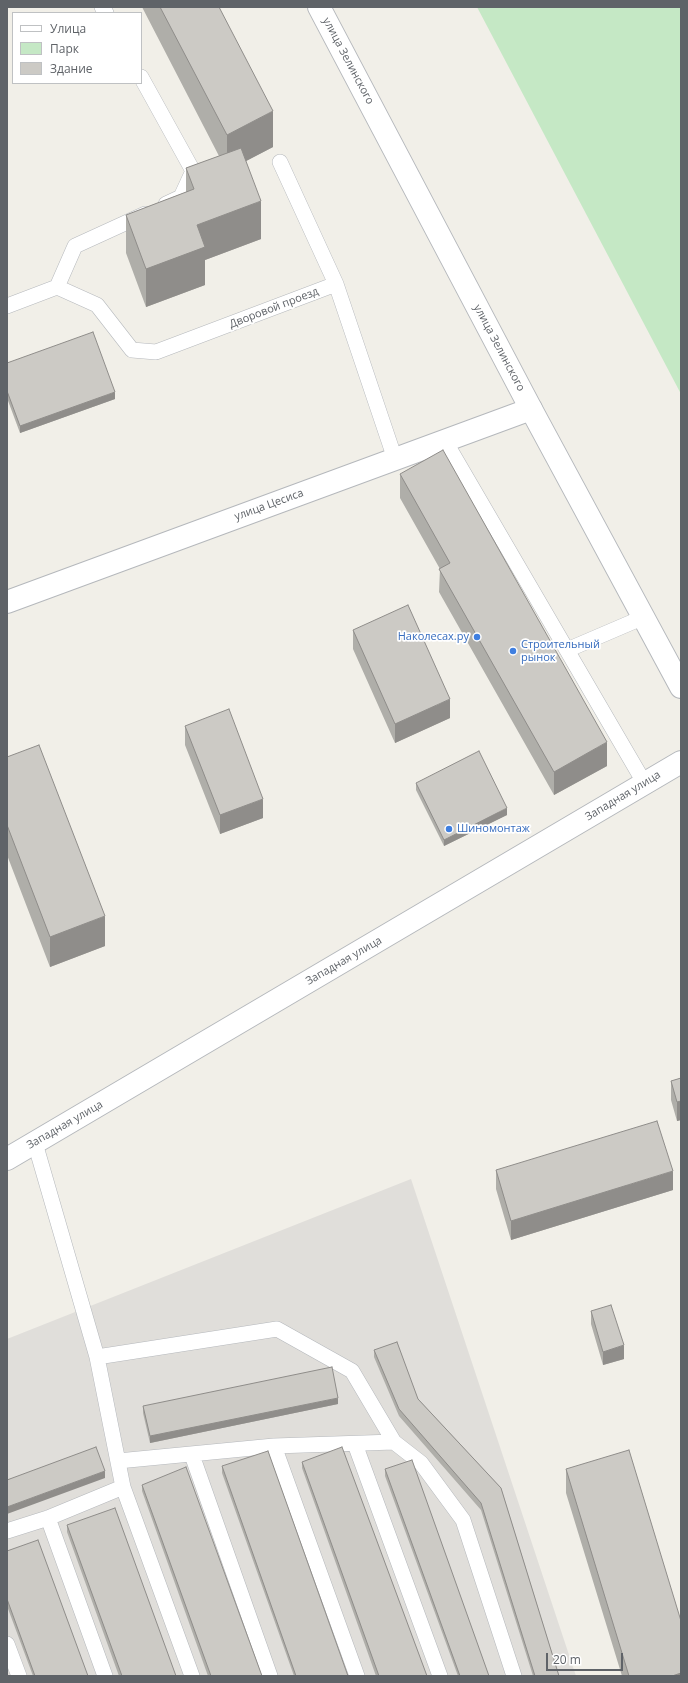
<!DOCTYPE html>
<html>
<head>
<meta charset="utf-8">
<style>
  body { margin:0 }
  #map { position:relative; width:688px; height:1683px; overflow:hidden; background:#f1efe8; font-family:"Open Sans",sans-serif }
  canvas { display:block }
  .frame { position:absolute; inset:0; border:8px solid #5f6368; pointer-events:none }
  .legend { position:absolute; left:12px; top:12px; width:130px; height:72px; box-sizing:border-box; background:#fff; border:1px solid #bfc1c3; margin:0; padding:5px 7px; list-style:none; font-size:12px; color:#5f6368 }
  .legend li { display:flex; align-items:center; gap:8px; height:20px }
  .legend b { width:20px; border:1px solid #bfc1c3 }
  .scale { position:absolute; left:546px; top:1653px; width:77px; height:18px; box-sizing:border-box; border:2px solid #5f6368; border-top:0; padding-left:5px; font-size:12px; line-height:14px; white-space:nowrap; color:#5f6368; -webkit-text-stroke:3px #fff; paint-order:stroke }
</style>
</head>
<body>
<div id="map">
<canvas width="688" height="1683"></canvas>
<div class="frame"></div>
<ul class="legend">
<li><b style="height:5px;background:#fff"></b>Улица</li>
<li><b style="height:11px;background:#c5e8c5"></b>Парк</li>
<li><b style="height:11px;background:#cccac5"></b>Здание</li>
</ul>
<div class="scale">20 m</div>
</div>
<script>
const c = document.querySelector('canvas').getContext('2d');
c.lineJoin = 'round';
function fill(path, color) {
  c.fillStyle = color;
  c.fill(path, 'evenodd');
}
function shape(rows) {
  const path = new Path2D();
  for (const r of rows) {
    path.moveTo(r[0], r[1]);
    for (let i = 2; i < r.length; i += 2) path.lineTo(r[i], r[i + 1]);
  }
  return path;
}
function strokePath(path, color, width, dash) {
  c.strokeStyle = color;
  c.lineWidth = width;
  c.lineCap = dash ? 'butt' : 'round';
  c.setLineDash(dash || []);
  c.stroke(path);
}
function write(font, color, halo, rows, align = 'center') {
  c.font = font + ' "Open Sans",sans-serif';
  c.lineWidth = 3.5;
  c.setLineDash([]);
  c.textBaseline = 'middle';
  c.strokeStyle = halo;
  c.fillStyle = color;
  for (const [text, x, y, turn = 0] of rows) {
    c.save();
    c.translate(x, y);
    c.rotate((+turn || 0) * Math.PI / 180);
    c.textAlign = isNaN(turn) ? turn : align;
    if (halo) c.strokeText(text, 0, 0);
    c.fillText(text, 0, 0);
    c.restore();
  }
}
fill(shape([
  [411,1179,576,1676,7,1676,7,1339]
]), '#e0deda');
fill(shape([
  [477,7,681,7,681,394]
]), '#c5e8c5');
const service = shape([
  [102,7,106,13],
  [141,77,193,171,181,197,166,204],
  [280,162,336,284],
  [57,287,97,305,132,350,156,352,336,284,395,459],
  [7,306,57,287,75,246,145,214],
  [445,441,645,784],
  [567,650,644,617],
  [35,1143,97,1357,123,1487,192,1676],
  [97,1357,277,1329,352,1371,394,1442],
  [355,1444,440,1676],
  [274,1446,357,1676],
  [192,1455,270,1676],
  [118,1461,274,1446,394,1442,421,1463,463,1520,514,1676],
  [48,1518,105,1676],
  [7,1531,48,1518,123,1487],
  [7,1644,19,1676]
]);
const minor = shape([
  [7,602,531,409],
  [7,1159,681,762]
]);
const tertiary = shape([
  [319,7,531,409,681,687]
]);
strokePath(service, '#b5b8bc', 16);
strokePath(minor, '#b5b8bc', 24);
strokePath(tertiary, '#b5b8bc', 24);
strokePath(service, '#fff', 15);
strokePath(minor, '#fff', 22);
strokePath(tertiary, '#fff', 22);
fill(shape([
  [142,7,219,7,273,147,246,161,261,239,205,260,205,285,146,307,126,253,126,215,186,192,186,168,219,156],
  [7,363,115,399,20,433,7,398],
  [400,474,607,766,554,795,439,592,440,569,400,498],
  [353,630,450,718,395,743,353,649],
  [185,726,263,818,220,834,185,745],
  [7,757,105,946,50,967,7,855],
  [416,783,507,815,444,846,416,790],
  [681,1078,681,1120,677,1121,671,1100,671,1081],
  [496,1170,673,1190,511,1240,496,1189],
  [591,1311,624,1359,603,1365,591,1324],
  [374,1350,418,1399,501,1488,559,1676,533,1676,481,1510,399,1416,374,1357],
  [338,1404,150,1443,143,1413,143,1406],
  [302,1462,427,1676,376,1676,302,1468],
  [222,1466,348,1676,294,1676,222,1473],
  [385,1469,489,1676,458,1676,385,1476],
  [566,1469,681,1676,622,1676,566,1493],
  [142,1485,262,1676,208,1676,142,1491],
  [67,1525,176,1676,119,1676,67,1532],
  [7,1551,88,1676,33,1676,7,1606]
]), '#afaea9');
fill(shape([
  [273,111,273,147,227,171,227,135],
  [261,201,261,239,205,260,205,285,146,307,146,269,197,225],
  [115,392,115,399,20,433,20,426],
  [450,699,450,718,395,743,395,724],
  [607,742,607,766,554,795,554,772],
  [263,799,263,818,220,834,220,815],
  [507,808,507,815,444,846,444,840],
  [105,916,105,946,50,967,50,937],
  [681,1101,681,1120,677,1121,677,1102],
  [673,1171,673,1190,511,1240,511,1221],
  [624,1345,624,1359,603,1365,603,1352],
  [338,1398,338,1404,150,1443,150,1436],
  [105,1471,105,1478,7,1514,7,1507],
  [681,1673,681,1676,672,1676]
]), '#8f8d8a');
const building = shape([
  [160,7,219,7,273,111,227,135,160,7],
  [241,148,261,201,197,225,205,247,146,269,126,215,194,189,186,168,241,148],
  [93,332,115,392,20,426,7,391,7,363,93,332],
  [443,450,607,742,554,772,439,569,450,563,400,474,443,450],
  [408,605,450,699,395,724,353,630,408,605],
  [229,709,263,799,220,815,185,726,229,709],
  [39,745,105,916,50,937,7,825,7,757,39,745],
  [479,751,507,808,444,840,416,783,479,751],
  [681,1078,681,1101,677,1102,671,1081,681,1078],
  [657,1121,673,1171,511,1221,496,1170,657,1121],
  [611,1305,624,1345,603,1352,591,1311,611,1305],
  [397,1342,418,1399,501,1488,559,1676,535,1676,481,1503,399,1409,374,1350,397,1342],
  [332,1367,338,1398,150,1436,143,1406,332,1367],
  [96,1447,105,1471,7,1507,7,1480,96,1447],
  [342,1447,427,1676,379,1676,302,1462,342,1447],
  [629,1450,681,1621,681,1673,672,1676,629,1676,566,1469,629,1450],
  [268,1451,348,1676,296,1676,222,1466,268,1451],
  [412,1460,489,1676,460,1676,385,1469,412,1460],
  [186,1467,262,1676,211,1676,142,1485,186,1467],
  [115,1508,176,1676,122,1676,67,1525,115,1508],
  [38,1540,88,1676,35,1676,7,1599,7,1551,38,1540]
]);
fill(building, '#cccac5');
strokePath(building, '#8f8d8a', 1);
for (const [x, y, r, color] of [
  [477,637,4,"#3f7fe0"],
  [513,651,4,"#3f7fe0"],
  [449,829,4,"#3f7fe0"]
]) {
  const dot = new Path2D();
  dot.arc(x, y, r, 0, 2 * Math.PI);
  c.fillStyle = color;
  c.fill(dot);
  strokePath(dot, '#fff', 1.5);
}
write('11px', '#5f6368', '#fff', [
  ["улица Зелинского",348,61,62],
  ["Дворовой проезд",274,308,-21],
  ["улица Зелинского",499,348,62],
  ["улица Цесиса",269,505,-20],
  ["Западная улица",623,796,-31],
  ["Западная улица",344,961,-30],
  ["Западная улица",65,1125,-30]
]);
write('11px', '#366cbe', '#fff', [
  ["Наколесах.ру",469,637,"right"],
  ["Строительный",521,645],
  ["рынок",521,658],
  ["Шиномонтаж",457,829]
], 'left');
</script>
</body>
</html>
